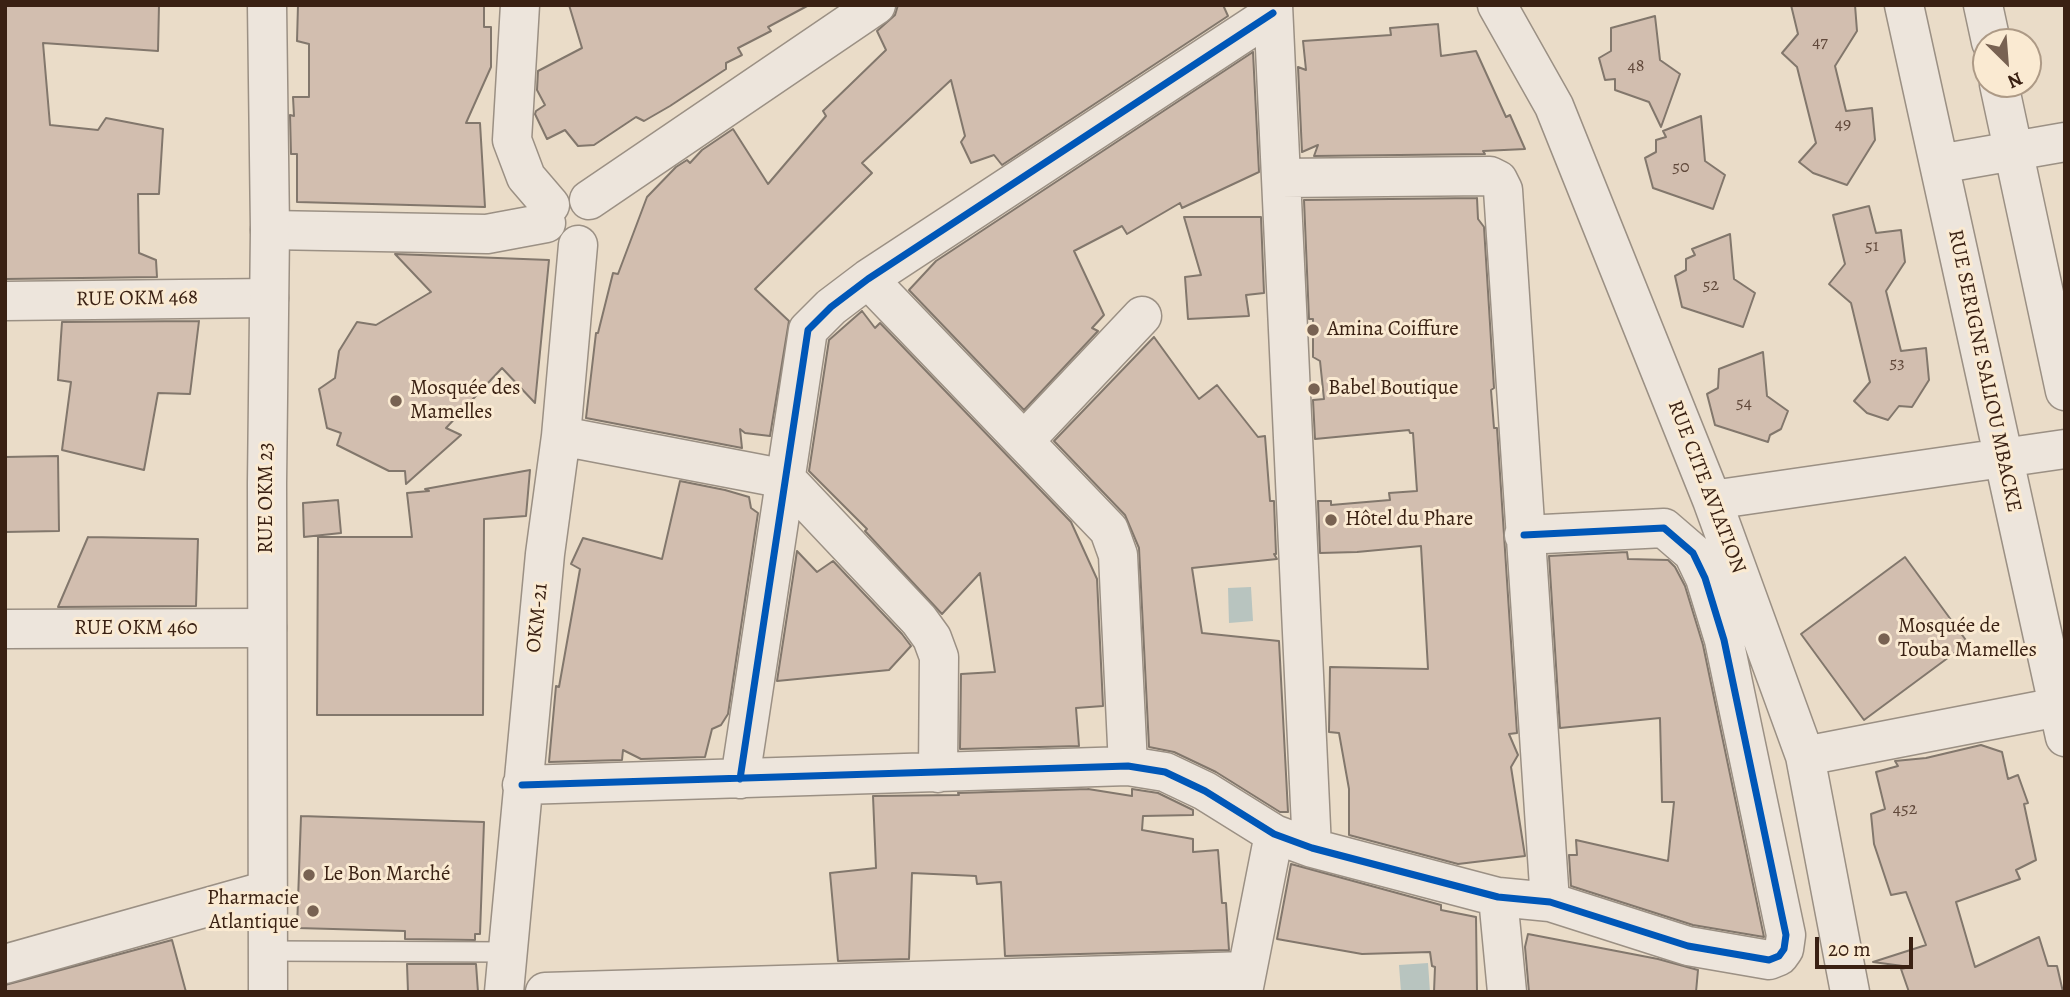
<!DOCTYPE html>
<html>
<head>
<meta charset="utf-8">
<style>
  body { margin:0 }
  #map { position:relative; width:2070px; height:997px; overflow:hidden; background:#eadcc8; font-family:Alegreya,serif }
  canvas { display:block }
  .frame { position:absolute; inset:0; border:7px solid #3a2113; pointer-events:none }
  .north { position:absolute; left:1972px; top:28px; width:70px; height:70px; box-sizing:border-box; background:#faead2; border:2px solid #ad9a86; border-radius:50%; rotate:155deg; font-size:19px; font-weight:700; line-height:28px; text-align:center; color:#3a2113 }
  .north::after { content:''; display:block; margin:auto; width:24px; height:32px; background:#786252; clip-path:polygon(50% 0,100% 100%,50% 72%,0 100%) }
  .scale { position:absolute; left:1815px; top:937px; width:98px; height:32px; box-sizing:border-box; border:4px solid #3a2113; border-top:0; padding-left:9px; font-size:21px; line-height:24px; white-space:nowrap; color:#3a2113; -webkit-text-stroke:5px #faead2; paint-order:stroke }
</style>
</head>
<body>
<div id="map">
<canvas width="2070" height="997"></canvas>
<div class="frame"></div>
<div class="north">N</div>
<div class="scale">20 m</div>
</div>
<script>
const c = document.querySelector('canvas').getContext('2d');
c.lineJoin = 'round';
function fill(path, color) {
  c.fillStyle = color;
  c.fill(path, 'evenodd');
}
function shape(rows) {
  const path = new Path2D();
  for (const r of rows) {
    path.moveTo(r[0], r[1]);
    for (let i = 2; i < r.length; i += 2) path.lineTo(r[i], r[i + 1]);
  }
  return path;
}
function strokePath(path, color, width, dash) {
  c.strokeStyle = color;
  c.lineWidth = width;
  c.lineCap = dash ? 'butt' : 'round';
  c.setLineDash(dash || []);
  c.stroke(path);
}
function write(font, color, halo, rows, align = 'center') {
  c.font = font + ' Alegreya,serif';
  c.lineWidth = 6;
  c.setLineDash([]);
  c.textBaseline = 'middle';
  c.strokeStyle = halo;
  c.fillStyle = color;
  for (const [text, x, y, turn = 0] of rows) {
    c.save();
    c.translate(x, y);
    c.rotate((+turn || 0) * Math.PI / 180);
    c.textAlign = isNaN(turn) ? turn : align;
    if (halo) c.strokeText(text, 0, 0);
    c.fillText(text, 0, 0);
    c.restore();
  }
}
fill(shape([
  [1251,587,1253,621,1229,623,1228,588],
  [1428,963,1430,992,1401,992,1399,965]
]), '#b8c4bf');
const building = shape([
  [5,5,159,5,158,51,43,43,50,125,98,130,106,118,163,129,159,194,138,194,139,253,156,260,157,277,5,279,5,5],
  [298,5,484,5,484,27,491,27,491,67,466,123,480,123,485,207,297,202,297,154,291,154,290,115,294,116,293,97,309,97,309,44,297,41,298,5],
  [569,5,809,5,768,27,771,31,738,48,742,55,726,63,726,69,670,106,644,121,636,117,594,145,578,146,565,130,547,139,535,114,536,111,545,105,537,90,538,71,582,48,569,5],
  [898,5,1223,5,1228,16,1002,165,994,155,971,163,961,142,965,136,951,80,862,163,872,173,755,289,789,321,770,436,745,433,740,429,742,448,586,418,596,333,598,333,613,273,618,274,647,197,676,167,687,160,690,163,702,150,733,129,768,184,826,116,823,111,886,50,877,31,895,15,898,5],
  [1791,5,1855,5,1857,31,1835,66,1846,111,1872,108,1875,140,1847,185,1813,173,1799,162,1816,143,1797,67,1782,53,1798,34,1791,5],
  [1655,16,1660,60,1680,74,1661,127,1649,102,1615,90,1615,79,1605,80,1599,58,1611,51,1611,28,1655,16],
  [1438,24,1441,56,1476,51,1506,117,1510,115,1525,149,1483,151,1485,154,1314,156,1318,145,1302,152,1298,67,1306,70,1303,41,1391,35,1390,28,1438,24],
  [1253,52,1259,172,1182,208,1180,203,1127,234,1122,226,1074,251,1104,315,1092,328,1098,331,1024,410,909,290,936,261,1253,52],
  [1701,116,1705,161,1725,175,1713,209,1653,188,1645,158,1656,152,1656,140,1666,137,1663,131,1701,116],
  [1477,198,1478,219,1484,227,1494,388,1491,390,1494,428,1497,428,1517,733,1509,734,1518,755,1511,767,1525,856,1458,864,1349,835,1349,789,1339,733,1329,732,1330,667,1428,669,1421,546,1357,552,1320,553,1318,501,1331,501,1331,505,1390,500,1389,493,1417,491,1413,433,1410,433,1409,430,1315,439,1313,400,1324,399,1320,361,1313,357,1313,319,1309,319,1304,200,1477,198],
  [1869,206,1876,233,1901,230,1905,262,1886,291,1901,351,1926,348,1929,380,1912,407,1899,406,1888,420,1867,413,1854,401,1870,382,1851,303,1829,284,1845,264,1833,215,1869,206],
  [1184,217,1261,217,1264,293,1246,295,1249,316,1188,319,1185,277,1201,275,1184,217],
  [1730,234,1734,279,1755,293,1743,327,1682,307,1675,276,1686,270,1686,259,1695,255,1692,249,1730,234],
  [395,254,549,260,535,403,502,368,446,428,461,435,406,484,405,471,389,471,337,445,341,433,327,428,319,389,335,378,339,351,357,322,376,325,431,292,395,254],
  [862,311,875,328,880,323,1071,522,1097,579,1103,706,1076,708,1079,746,960,749,961,674,995,672,980,573,942,614,865,531,867,529,809,471,829,340,862,311],
  [199,321,190,394,158,393,144,470,62,450,71,382,58,380,62,322,199,321],
  [1154,337,1199,399,1217,385,1258,437,1265,436,1270,501,1274,501,1276,554,1274,554,1277,559,1192,568,1202,633,1279,641,1288,812,1280,812,1216,772,1174,752,1149,747,1139,548,1125,515,1054,441,1154,337],
  [1763,352,1767,396,1788,411,1781,429,1770,435,1768,442,1715,425,1707,394,1718,388,1719,369,1763,352],
  [58,456,59,531,5,532,5,457,58,456],
  [530,470,526,516,484,519,483,715,317,715,318,537,412,537,407,493,429,491,425,489,530,470],
  [680,481,725,490,749,497,751,508,758,513,728,714,721,725,712,729,705,757,641,759,623,750,622,760,549,762,556,686,559,687,580,569,571,564,583,538,662,559,680,481],
  [338,500,341,533,304,537,303,503,338,500],
  [88,537,198,539,196,606,58,607,88,537],
  [797,551,817,572,833,561,902,634,911,646,889,670,777,681,797,551],
  [1627,552,1628,559,1668,560,1675,567,1685,586,1703,645,1764,937,1693,925,1571,886,1569,855,1577,855,1576,840,1668,861,1674,802,1662,802,1660,718,1560,728,1549,556,1627,552],
  [1905,557,1968,643,1864,720,1801,634,1905,557],
  [1981,745,2002,752,2008,779,2018,775,2028,803,2024,804,2036,860,2016,870,2020,879,1956,902,1975,967,2039,937,2048,966,2057,966,2063,992,1909,992,1901,969,1910,967,1873,962,1926,945,1906,892,1891,895,1874,844,1871,814,1885,809,1876,772,1898,766,1895,761,1926,758,1981,745],
  [1088,789,1132,796,1132,789,1158,793,1193,810,1193,815,1143,816,1142,830,1193,839,1193,852,1218,850,1222,903,1226,903,1229,950,1005,956,1001,882,977,884,976,876,912,873,909,959,838,961,830,873,876,868,873,796,959,795,958,793,1088,789],
  [301,816,484,822,480,934,475,934,475,940,405,939,405,931,297,928,301,816],
  [1291,864,1441,905,1441,910,1476,917,1477,992,1434,992,1435,967,1432,966,1430,952,1362,954,1277,939,1291,864],
  [1528,934,1658,959,1698,970,1696,992,1529,992,1525,947,1528,934],
  [172,940,186,992,5,992,5,985,172,940],
  [407,964,476,964,478,992,408,992,407,964]
]);
fill(building, '#d2beaf');
strokePath(building, '#82776c', 2);
const service = shape([
  [268,951,507,952]
]);
const minor = shape([
  [520,5,512,140,526,177,550,205],
  [1273,5,1312,848],
  [1497,5,1554,106,1712,500,1805,756,1850,992],
  [1904,5,2065,737],
  [1983,5,1991,42],
  [1999,84,2065,391],
  [1939,164,2065,142],
  [1281,178,1490,176,1498,180,1503,190,1550,902],
  [589,200,876,5],
  [270,230,487,234,546,223],
  [868,279,1109,530,1118,555,1128,766],
  [5,301,269,298],
  [561,436,786,479,919,620,932,638,939,657,938,773],
  [1024,441,1142,316],
  [1712,500,2065,449],
  [5,629,267,628],
  [1805,756,2058,707],
  [740,779,808,330,831,307,868,279,1273,13],
  [522,785,1128,766,1165,772,1205,791,1274,834,1312,848,1498,897,1550,902,1688,946,1769,960,1779,956,1784,949,1786,935,1724,640,1705,578,1693,553,1664,528,1524,535],
  [1498,897,1507,992],
  [5,964,268,890],
  [504,992,545,554,561,436,578,245],
  [545,992,1247,971],
  [1243,992,1274,834]
]);
const tertiary = shape([
  [267,5,270,230,267,483,268,992]
]);
strokePath(service, '#9b9084', 22);
strokePath(minor, '#9b9084', 41);
strokePath(tertiary, '#9b9084', 41);
strokePath(service, '#ede5dc', 19);
strokePath(minor, '#ede5dc', 38);
strokePath(tertiary, '#ede5dc', 38);
strokePath(shape([
  [740,779,808,330,831,307,868,279,1273,13],
  [522,785,1128,766,1165,772,1205,791,1274,834,1312,848,1498,897,1550,902,1688,946,1769,960,1779,956,1784,949,1786,935,1724,640,1705,578,1693,553,1664,528,1524,535]
]), '#0057b8', 7);
for (const [x, y, r, color] of [
  [1313,330,7,"#786252"],
  [1314,389,7,"#786252"],
  [396,401,7,"#786252"],
  [1331,520,7,"#786252"],
  [1884,639,7,"#786252"],
  [309,875,7,"#786252"],
  [313,911,7,"#786252"]
]) {
  const dot = new Path2D();
  dot.arc(x, y, r, 0, 2 * Math.PI);
  c.fillStyle = color;
  c.fill(dot);
  strokePath(dot, '#faead2', 2.5);
}
write('18px', '#60483a', null, [
  ["47",1820,43],
  ["48",1636,67],
  ["49",1843,125],
  ["50",1681,168],
  ["51",1872,247],
  ["52",1711,286],
  ["53",1897,364],
  ["54",1744,404],
  ["452",1905,810]
]);
write('21px', '#3a2113', '#faead2', [
  ["RUE OKM 468",137,299,-1],
  ["RUE SERIGNE SALIOU MBACKE",1984,371,78],
  ["RUE CITE AVIATION",1706,487,69],
  ["RUE OKM 23",267,498,-90],
  ["OKM-21",538,618,-84],
  ["RUE OKM 460",136,629]
]);
write('21px', '#3a2113', '#faead2', [
  ["Amina Coiffure",1327,330],
  ["Mosquée des",410,389],
  ["Mamelles",410,413],
  ["Babel Boutique",1328,389],
  ["Hôtel du Phare",1345,520],
  ["Mosquée de",1898,627],
  ["Touba Mamelles",1898,651],
  ["Le Bon Marché",323,875],
  ["Pharmacie",299,899,"right"],
  ["Atlantique",299,923,"right"]
], 'left');
</script>
</body>
</html>
